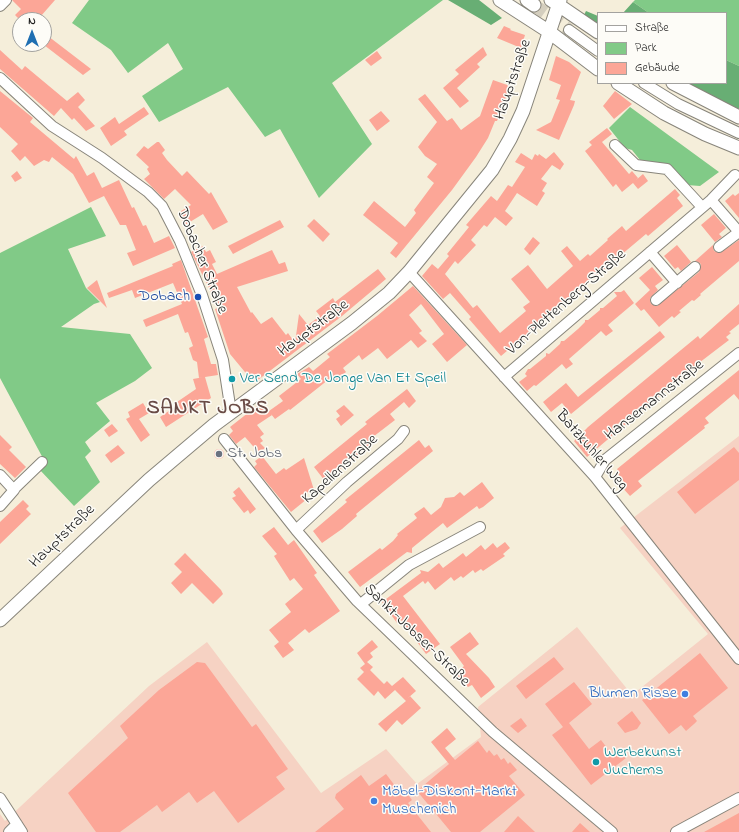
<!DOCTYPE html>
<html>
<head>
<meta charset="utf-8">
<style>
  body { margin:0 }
  #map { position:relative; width:739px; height:832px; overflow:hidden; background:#f5eeda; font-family:"Indie Flower",sans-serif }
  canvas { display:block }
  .legend { position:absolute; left:597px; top:12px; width:130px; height:72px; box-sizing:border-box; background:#fdfcf7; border:1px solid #a3a29f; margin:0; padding:5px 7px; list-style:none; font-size:12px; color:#1c1c1c }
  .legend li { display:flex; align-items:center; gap:8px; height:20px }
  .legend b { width:20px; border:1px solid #a3a29f }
  .north { position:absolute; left:12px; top:12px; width:40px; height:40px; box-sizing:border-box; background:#fdfcf7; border:1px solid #a3a29f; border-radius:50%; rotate:0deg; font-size:11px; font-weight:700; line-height:16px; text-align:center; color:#1c1c1c }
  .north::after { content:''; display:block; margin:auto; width:14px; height:18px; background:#1f6fb2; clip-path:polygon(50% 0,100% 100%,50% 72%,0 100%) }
</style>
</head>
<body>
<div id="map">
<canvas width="739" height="832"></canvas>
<ul class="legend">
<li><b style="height:5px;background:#fff"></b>Straße</li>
<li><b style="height:11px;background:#81ca87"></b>Park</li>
<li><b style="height:11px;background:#fca697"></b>Gebäude</li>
</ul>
<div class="north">N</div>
</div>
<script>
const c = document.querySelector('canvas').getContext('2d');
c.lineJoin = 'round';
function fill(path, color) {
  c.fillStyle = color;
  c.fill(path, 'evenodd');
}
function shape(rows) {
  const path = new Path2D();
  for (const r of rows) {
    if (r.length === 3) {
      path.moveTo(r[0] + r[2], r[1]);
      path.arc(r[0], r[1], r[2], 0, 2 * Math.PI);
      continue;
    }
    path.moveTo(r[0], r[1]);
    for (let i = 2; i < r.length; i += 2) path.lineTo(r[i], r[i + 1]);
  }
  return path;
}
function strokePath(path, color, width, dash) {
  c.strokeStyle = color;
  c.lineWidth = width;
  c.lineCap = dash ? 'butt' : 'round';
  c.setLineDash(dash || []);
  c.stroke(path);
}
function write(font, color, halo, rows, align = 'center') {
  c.font = font + ' "Indie Flower",sans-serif';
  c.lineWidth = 3;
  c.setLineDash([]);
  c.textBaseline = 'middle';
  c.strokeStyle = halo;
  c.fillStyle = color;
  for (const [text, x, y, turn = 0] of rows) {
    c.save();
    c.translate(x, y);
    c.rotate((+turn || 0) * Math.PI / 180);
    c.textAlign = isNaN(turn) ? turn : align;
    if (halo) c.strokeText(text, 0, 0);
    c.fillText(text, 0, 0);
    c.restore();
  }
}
fill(shape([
  [739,436,739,832,0,832,0,814,5,821,149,686,207,642,321,793,386,749,417,784,481,737,478,707,577,627,632,695,708,634,620,528]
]), '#f6d2c3');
fill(shape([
  [89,0,443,0,332,83,372,144,319,198,280,129,265,137,228,87,159,122,142,96,183,69,168,43,128,73,111,50,72,23],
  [635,0,739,0,739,66,726,60,726,13,649,13,633,2],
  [630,107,719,172,700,186,687,185,669,164,640,160,632,150,625,148,609,128],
  [91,207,106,236,68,249,86,288,100,302,94,304,61,327,130,334,152,368,135,381,96,403,110,421,85,442,91,451,85,457,100,482,74,506,39,469,45,462,0,378,0,253]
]), '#81ca87');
fill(shape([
  [448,0,479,0,502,18,491,25],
  [633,2,649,13,623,13],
  [586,11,598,16,598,25,584,15],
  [726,60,739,66,739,109,683,83,726,83]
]), '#68ae74');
fill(shape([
  [12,0,55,0,41,16,39,14,34,20,20,20,15,15,21,9],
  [504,26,511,29,510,30,525,35,521,48,497,38],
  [44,33,91,69,83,75,44,45],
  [483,47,487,55,477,64,480,67,457,88,469,101,460,108,443,88,459,74,455,70],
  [0,50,22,70,25,66,67,101,78,92,85,100,78,107,95,126,86,131,74,118,72,120,61,108,54,116,0,69],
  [377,51,382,58,371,66,365,60],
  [556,56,569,62,581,72,570,100,575,101,574,105,559,140,536,130,551,122,560,100,556,99,561,85,549,80],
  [493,80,510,86,497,121,495,121,488,138,476,157,452,190,396,258,390,253,398,243,363,215,374,201,405,227,416,213,414,210,434,183,427,177,437,164,425,156,418,147,437,122,418,99,425,94,447,121,452,118,461,130,480,116],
  [0,91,33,118,30,122,74,159,76,156,87,176,94,172,102,188,119,180,132,208,134,207,143,226,146,225,154,243,169,236,175,248,133,266,127,253,136,250,126,225,120,225,104,196,89,203,73,174,52,157,49,162,44,160,34,166,25,156,20,161,11,151,18,144,0,127],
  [615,91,632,104,614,119,603,106],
  [144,107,149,114,124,131,127,135,111,146,100,128,115,117,119,124],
  [381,111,390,121,377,131,369,120],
  [607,128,612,134,602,142,629,174,632,171,638,178,636,180,643,174,648,181,638,189,633,183,622,192,616,184,613,187,585,151,592,145,589,142],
  [157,142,159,142,165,150,162,153,167,160,182,176,187,171,209,194,211,192,228,222,213,230,203,214,185,225,178,213,191,205,175,189,164,199,144,179,150,174,147,169,149,167,136,155,144,146,148,149],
  [554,152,564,164,560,170,552,165,541,179,547,183,542,191,545,193,537,206,517,193,505,211,513,218,506,226,495,217,487,227,484,225,471,240,476,245,458,264,455,261,445,274,473,308,477,305,500,333,526,311,523,307,530,302,511,279,528,265,547,289,573,266,561,251,567,246,580,261,588,254,590,256,608,240,607,239,622,226,626,231,675,189,680,195,677,198,683,206,648,236,646,234,501,356,469,319,471,317,450,293,443,299,422,276,432,264,438,269,449,256,447,254,469,227,466,225,491,196,497,201,508,185,512,187,525,167,515,162,521,153,532,160,535,154,538,156,539,154,546,159],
  [17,171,22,178,15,182,11,176],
  [739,193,739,218,725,201,733,194,735,196],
  [714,214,726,228,719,234,722,237,715,242,701,225],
  [314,219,330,234,323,242,307,226],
  [280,220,284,227,233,254,228,246],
  [533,237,540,243,530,255,524,249],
  [739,240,739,261,700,294,701,295,694,301,692,300,679,311,681,312,674,318,672,316,659,327,644,309,641,311,635,304,650,290,639,278,652,267,663,280,655,286,658,290,650,298,651,304,657,306,699,272,701,265,700,263,695,261,713,245,714,251,720,253],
  [677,245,691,262,681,271,678,267,675,269,664,256],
  [203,246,206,252,210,250,216,262,212,264,217,274,272,250,279,264,285,262,288,271,237,287,251,313,252,312,261,324,272,317,286,335,288,333,295,343,299,314,308,325,320,316,316,311,333,298,335,302,378,269,386,279,342,316,254,383,230,354,215,309,219,308,191,252],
  [181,260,208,337,204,339,211,364,216,364,218,375,205,377,211,398,166,427,160,417,179,404,177,402,196,389,193,379,204,377,199,378,197,362,193,360,189,348,193,346,188,332,185,333,178,314,146,327,143,320,182,304,173,283,135,298,132,290,109,298,107,293,173,266,172,264],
  [97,280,107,308,87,288],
  [413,286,467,345,447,362,432,344,444,334,421,304,409,315,422,331,419,333,427,341,418,348,411,340,387,359,378,348,362,360,359,355,343,368,346,372,336,381,333,376,290,410,289,409,275,419,271,414,272,415,257,425,264,434,260,437,263,441,260,443,265,448,259,453,245,437,236,444,229,435,233,431,230,427,262,402,269,411,283,401,279,396,301,379,297,374,309,367,313,371,330,357,327,354,377,316],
  [624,290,634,303,608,325,613,331,606,336,601,331,569,359,573,364,566,369,562,364,536,386,534,385,527,391,519,382,527,376,525,374,528,369,530,369,546,356,546,353,549,354,560,344,561,341,564,341,578,329,585,322,585,320,588,320,600,310,600,308,603,308,617,296,614,292,621,292],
  [739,304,739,324,729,332,731,333,726,337,729,340,691,369,587,457,574,441,588,427,681,350,698,336,700,339],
  [660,331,665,337,571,414,562,403,551,412,543,402,566,383,578,397],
  [739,370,739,400,734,394,705,418,709,423,704,426,705,428,638,481,642,486,630,496,620,485,624,482,618,474,620,473,617,469],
  [407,389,416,401,409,408,404,402,390,414,395,420,369,440,372,444,325,481,314,467,367,424,365,422],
  [143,403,149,413,139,419,150,435,141,442,126,419,130,417,128,412],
  [344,405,354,415,341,426,336,419,340,416,336,411],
  [112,424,118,431,109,437,104,430],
  [0,435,12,447,9,450,26,467,15,478,0,464],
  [419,440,425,448,429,445,433,451,356,514,357,516,342,529,322,543,313,531,347,502,345,500],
  [118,445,125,453,111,463,105,455],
  [734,447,739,453,739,480,695,514,677,492],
  [219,454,5],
  [262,456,276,474,284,468,286,470,304,458,314,490,303,494,307,499,291,512,254,467,257,464,255,461],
  [482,482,494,498,483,507,479,509,477,506,447,528,443,523,412,548,412,553,407,552,360,587,348,572,380,548,382,550,393,541,398,535,397,534,417,518,414,514,424,507,431,515,441,507,445,498,454,497,460,492,464,496],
  [239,487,256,509,250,514,248,510,244,513,232,498,236,496,233,492],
  [23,500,29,506,26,509,31,514,0,544,0,522],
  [274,527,288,545,294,540,317,573,314,575,340,611,309,633,305,629,288,643,294,650,283,658,274,646,279,642,269,630,291,612,285,604,303,589,294,578,290,581,274,556,277,554,262,536],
  [505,542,510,548,503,554,505,556,483,571,481,569,475,573,473,570,463,578,461,576,454,581,451,577,435,590,428,581,425,584,423,581,403,596,440,644,426,654,401,620,397,623,382,602,421,573,420,570,428,572,439,563,443,568,463,553,466,557,481,545,485,550,493,543,497,548],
  [185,553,221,590,223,594,213,604,192,583,181,594,171,583,182,572,174,564],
  [470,632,479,644,466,654,489,678,495,687,481,698,472,685,468,687,456,674,464,666,450,647],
  [372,640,378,647,370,653,373,657,367,662,373,667,370,670,384,684,387,681,392,686,403,677,416,691,408,698,410,696,421,708,402,725,397,720,386,732,378,724,406,701,395,690,385,699,378,691,374,696,357,679,364,672,360,668,365,664,357,653],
  [700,653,728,688,693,716,697,721,694,724,686,731,681,725,669,734,642,700],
  [554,657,564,669,526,699,516,686],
  [197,662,205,663,252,727,256,724,288,769,276,777,285,789,238,823,214,791,197,803,189,792,162,812,157,805,120,832,96,832,68,793,128,738,120,726,159,690],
  [574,682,592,704,569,723,589,749,601,740,614,757,621,752,626,758,591,785,552,735,563,727,545,704],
  [632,711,641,723,637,729,625,733,617,723],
  [521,718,527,726,518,733,510,726],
  [447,728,456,739,445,748,455,760,478,741,487,753,489,750,494,756,497,754,501,760,504,758,508,764,510,762,517,770,509,776,525,795,480,832,451,832,417,791,449,764,431,742],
  [386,774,399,791,403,788,412,800,408,803,431,832,315,832,344,809,335,798,336,794,361,775,369,786],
  [739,813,739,832,704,832],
  [518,816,535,832,504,832],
  [580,823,590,832,572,832]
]), '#fca697');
strokePath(shape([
  [534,5,569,30]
]), '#d4cebe', 13, [13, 6]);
const minor = shape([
  [0,6,6,0],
  [569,30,598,51],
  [0,78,52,126,102,158,148,192,162,206,180,241,202,295,223,360,231,412],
  [644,83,678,104,739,133],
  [615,145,636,165,667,169,702,207],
  [711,200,739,232],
  [719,247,739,232],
  [650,252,677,283],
  [409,272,595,477,739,659],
  [656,300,695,267],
  [504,377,711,200,735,175],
  [224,439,296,530,357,601,493,732,612,832],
  [0,475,14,490,0,506],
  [595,477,605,460,739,353],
  [14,489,42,462],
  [296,530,347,482,398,439,404,431],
  [361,604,409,565,480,527],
  [0,798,22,832],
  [9,832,17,824],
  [676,832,739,798]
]);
const major = shape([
  [500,0,548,31,598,69],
  [527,0,534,5],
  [551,0,598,32],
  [618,83,664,113,705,134,739,148],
  [673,83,739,117],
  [0,620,149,480,214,425,352,323,389,293,409,272,492,170,510,139,523,111,560,0]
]);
strokePath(minor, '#88857b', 12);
strokePath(major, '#88857b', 15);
strokePath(minor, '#fff', 10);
strokePath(major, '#fff', 13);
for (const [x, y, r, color] of [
  [198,297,4,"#1a4fb4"],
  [232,379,4,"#0f9aa8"],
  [219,454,4,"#6b7280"],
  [685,694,4,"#3f7fe0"],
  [596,762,4,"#0f9aa8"],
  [374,801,4,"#3f7fe0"]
]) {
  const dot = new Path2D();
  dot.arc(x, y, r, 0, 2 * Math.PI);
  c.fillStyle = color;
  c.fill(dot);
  strokePath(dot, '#fdfcf7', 1.5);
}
write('16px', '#1c1c1c', '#fdfcf7', [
  ["Hauptstraße",514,80,-71],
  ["Dobacher Straße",201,261,68],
  ["Von-Plettenberg-Straße",567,303,-41],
  ["Hauptstraße",314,329,-37],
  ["Hansemannstraße",655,401,-38],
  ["Batzkuhler Weg",591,451,49],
  ["Kapellenstraße",341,470,-42],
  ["Hauptstraße",63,537,-44],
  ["Sankt-Jobser-Straße",416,636,44]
]);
write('16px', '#164399', '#fdfcf7', [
  ["Dobach",190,297]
], 'right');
write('16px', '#0d838f', '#fdfcf7', [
  ["Ver Send De Jonge Van Et Speil",240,379],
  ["Werbekunst",604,753],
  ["Juchems",604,771]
], 'left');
write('16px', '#5b616d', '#fdfcf7', [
  ["St. Jobs",227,454]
], 'left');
write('16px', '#366cbe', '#fdfcf7', [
  ["Blumen Risse",677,694],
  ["Möbel-Diskont-Markt",382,792,"left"],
  ["Muschenich",382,810,"left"]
], 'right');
c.letterSpacing = '1px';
write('bold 20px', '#6a4c47', '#fdfcf7', [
  ["SANKT JOBS",208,410]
]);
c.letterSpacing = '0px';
</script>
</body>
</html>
